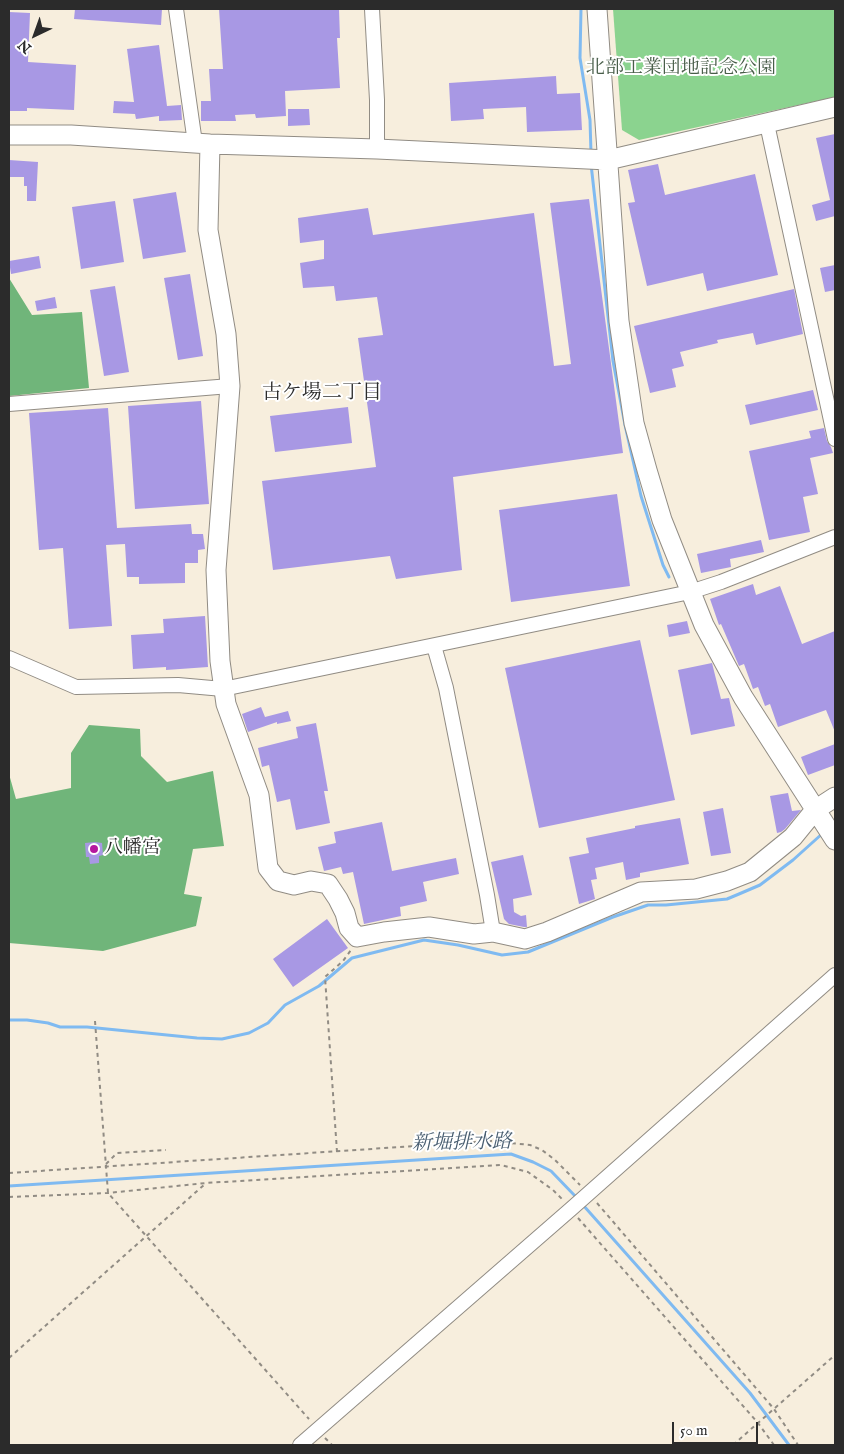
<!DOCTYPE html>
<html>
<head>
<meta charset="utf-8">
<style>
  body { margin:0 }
  #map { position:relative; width:844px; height:1454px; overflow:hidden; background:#f7eedd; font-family:"IM FELL English",serif }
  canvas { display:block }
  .frame { position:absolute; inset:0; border:10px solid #2b2b2b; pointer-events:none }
  .north { position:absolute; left:10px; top:10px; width:50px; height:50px; -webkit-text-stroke:4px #fff; paint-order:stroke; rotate:222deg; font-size:14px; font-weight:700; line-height:20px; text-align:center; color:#2b2b2b }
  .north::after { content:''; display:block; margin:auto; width:18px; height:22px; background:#2b2b2b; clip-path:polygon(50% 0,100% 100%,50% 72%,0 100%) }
  .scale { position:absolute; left:672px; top:1422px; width:86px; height:22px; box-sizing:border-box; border:2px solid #2b2b2b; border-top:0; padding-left:6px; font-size:15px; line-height:18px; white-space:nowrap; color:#2b2b2b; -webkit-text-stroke:4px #fff; paint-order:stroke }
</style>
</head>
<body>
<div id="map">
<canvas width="844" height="1454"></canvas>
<div class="frame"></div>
<div class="north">N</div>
<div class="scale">50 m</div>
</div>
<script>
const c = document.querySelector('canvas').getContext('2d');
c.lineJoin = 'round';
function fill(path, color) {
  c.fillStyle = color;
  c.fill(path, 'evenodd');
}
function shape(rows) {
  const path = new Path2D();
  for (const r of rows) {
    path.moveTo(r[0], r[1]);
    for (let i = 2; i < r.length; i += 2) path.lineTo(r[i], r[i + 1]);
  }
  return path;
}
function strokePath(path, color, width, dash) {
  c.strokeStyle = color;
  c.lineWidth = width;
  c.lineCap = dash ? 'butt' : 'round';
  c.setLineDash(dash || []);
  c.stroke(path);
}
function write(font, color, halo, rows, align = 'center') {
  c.font = font + ' "IM FELL English","Noto Serif JP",serif';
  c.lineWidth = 4;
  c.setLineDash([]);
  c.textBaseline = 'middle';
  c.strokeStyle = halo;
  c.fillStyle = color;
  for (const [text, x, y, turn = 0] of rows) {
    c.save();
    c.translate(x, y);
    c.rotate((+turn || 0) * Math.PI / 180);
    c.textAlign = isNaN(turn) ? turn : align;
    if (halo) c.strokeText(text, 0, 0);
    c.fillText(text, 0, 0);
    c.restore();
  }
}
fill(shape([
  [613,9,835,9,835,97,639,140,622,130]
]), '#8bd38f');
fill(shape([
  [9,278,32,315,82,312,89,388,9,396],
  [89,725,140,729,141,756,167,782,213,771,224,846,193,849,184,894,202,897,196,926,103,951,9,943,9,774,16,799,71,788,71,753]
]), '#70b57a');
strokePath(shape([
  [581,9,580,58,590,120,591,153],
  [591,164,613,361,625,425,641,496,663,565,669,577],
  [9,1020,27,1020,48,1023,60,1027,87,1027,197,1038,222,1039,249,1033,268,1023,285,1005,319,986,352,958,424,940,458,945,502,955,528,952,613,917,648,905,666,905,727,899,739,894,760,885,793,860,823,833],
  [9,1186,511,1154,533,1162,551,1171,577,1198],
  [583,1205,750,1393,789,1445]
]), '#7fbaf1', 3);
fill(shape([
  [75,9,162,9,161,25,74,19],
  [219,9,339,9,340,38,337,38,340,88,285,91,286,116,256,118,255,114,235,115,236,121,201,121,201,101,211,101,209,69,223,69],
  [9,12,30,13,28,62,76,65,74,110,27,108,27,111,9,111],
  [159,45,167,106,181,105,182,120,159,121,159,116,136,119,135,114,113,113,114,101,134,102,127,49],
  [556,76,557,94,580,93,582,130,527,132,526,107,483,109,484,119,451,121,449,83],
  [288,109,309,109,310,125,288,126],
  [835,134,835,216,816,221,812,205,830,200,816,138],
  [9,160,38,162,36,201,27,201,27,186,24,186,24,177,9,177],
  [658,164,665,195,755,174,778,275,707,291,703,273,647,286,628,203,635,202,628,170],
  [176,192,186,252,143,259,133,199],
  [589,199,623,453,453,477,462,570,396,579,390,556,273,570,262,481,376,467,358,338,383,335,377,297,336,301,334,286,303,288,300,263,324,259,324,240,300,243,298,218,368,208,373,235,534,213,554,366,571,364,550,203],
  [115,201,124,262,81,269,72,207],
  [39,256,41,268,11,274,9,261],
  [835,265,835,290,825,292,820,268],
  [190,274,203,356,178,360,164,278],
  [115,286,129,372,104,376,90,290],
  [794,289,803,334,756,345,753,333,717,340,718,343,680,352,684,366,672,369,676,387,650,393,634,326],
  [55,297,57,308,37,311,35,301],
  [813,390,818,410,750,425,745,405],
  [201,401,209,504,135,509,128,406],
  [348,407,352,443,275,452,270,416],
  [108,408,117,528,191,524,192,534,203,534,205,549,198,550,198,563,185,563,185,583,139,584,139,577,127,577,125,544,106,545,112,626,69,629,63,548,39,550,29,413],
  [824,428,827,441,831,447,833,453,810,458,818,494,803,497,810,532,769,540,749,451,811,438,809,431],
  [617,494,630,586,511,602,499,510],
  [761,540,764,552,730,559,731,567,701,573,697,554],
  [753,584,756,595,780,586,802,644,835,631,835,732,826,710,778,727,770,704,765,706,758,687,753,689,744,664,739,666,721,624,719,625,710,599],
  [205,616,208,667,166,670,166,667,133,669,131,635,164,633,163,619],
  [687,621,690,633,669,637,667,625],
  [640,640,675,800,539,828,505,668],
  [712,663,721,699,729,698,735,726,691,735,678,670],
  [261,707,265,717,288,711,291,721,277,724,277,722,248,732,242,714],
  [316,723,328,791,324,791,330,823,296,830,290,799,277,802,269,765,262,767,258,748,298,738,296,727],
  [835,744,835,765,808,775,801,757],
  [788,793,792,811,801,810,785,829,781,832,777,833,770,796],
  [723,808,731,853,711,856,703,812],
  [680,818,689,864,640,873,640,877,626,880,623,862,595,868,597,879,591,880,595,899,579,904,569,857,589,853,586,838,635,828,635,826],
  [382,822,392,871,456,858,459,874,423,882,427,901,400,907,401,916,364,924,353,872,343,874,341,867,324,871,318,847,336,843,334,832],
  [95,842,102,843,103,855,99,856,99,863,90,864,89,857,86,857,85,843],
  [523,855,532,895,513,899,514,912,521,916,526,915,527,927,524,927,509,924,504,919,491,862],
  [327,919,348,948,293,987,273,959]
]), '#a898e4');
const street = shape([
  [176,9,195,143],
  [372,9,377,100,377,149],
  [767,124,835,439],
  [9,404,230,386],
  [434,646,446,688,487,895,493,932],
  [9,658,76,687,178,685,223,689,690,592,721,582,835,537],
  [300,1445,571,1209,835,975]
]);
const secondary = shape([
  [597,9,619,321,634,423,647,470,662,520,704,625,743,697,835,840],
  [9,135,71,135,210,144,377,149,608,160,835,107],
  [210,144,208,230,226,334,230,386,216,570,220,661,226,704,259,795,268,868,278,881,294,885,311,881,328,884,338,899,345,913,349,928,357,937,384,932,429,927,474,934,493,932,525,939,547,932,641,892,696,889,727,881,750,872,793,837,815,810,835,797]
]);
strokePath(street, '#918c84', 16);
strokePath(secondary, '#918c84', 21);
strokePath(shape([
  [95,1021,108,1193,309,1419],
  [337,1152,325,977,343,961,351,950],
  [106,1164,117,1153,166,1150],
  [9,1173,491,1141,530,1145,542,1150,555,1160,580,1185],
  [9,1197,108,1193,206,1183,501,1165,528,1172,553,1190,562,1199],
  [597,1203,774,1409,798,1445],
  [578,1218,758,1423,774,1445],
  [9,1358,205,1184],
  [325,1438,332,1445],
  [733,1445,835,1355]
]), '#918c84', 2, [4, 4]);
strokePath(street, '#fff', 14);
strokePath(secondary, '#fff', 19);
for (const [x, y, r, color] of [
  [94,849,5,"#b5179e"]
]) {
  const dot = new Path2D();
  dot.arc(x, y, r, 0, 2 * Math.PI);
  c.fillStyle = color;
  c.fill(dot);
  strokePath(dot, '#fff', 2);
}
write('19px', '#485d49', '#fff', [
  ["北部工業団地記念公園",681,69]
]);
write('19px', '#2b2b2b', '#fff', [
  ["八幡宮",104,849]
], 'left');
write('20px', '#2b2b2b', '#fff', [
  ["古ケ場二丁目",322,394]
]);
write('italic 20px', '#485d70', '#fff', [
  ["新堀排水路",462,1144,-1]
]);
</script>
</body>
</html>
